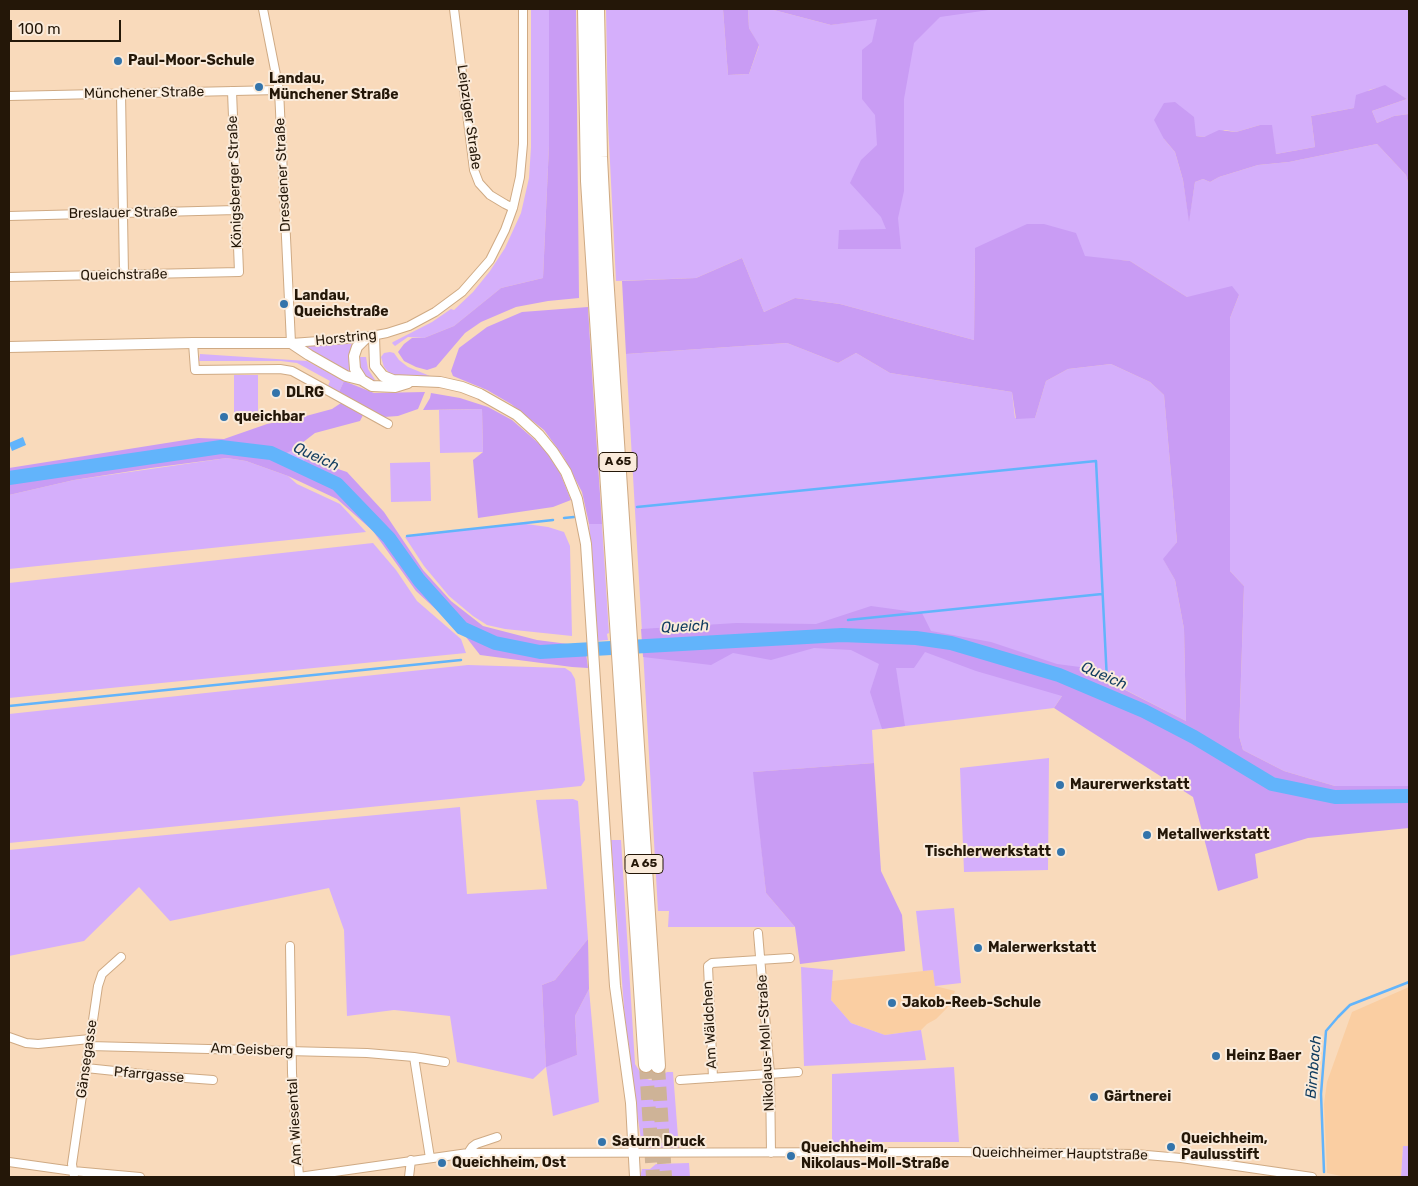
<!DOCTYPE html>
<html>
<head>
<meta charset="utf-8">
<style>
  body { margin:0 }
  #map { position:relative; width:1418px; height:1186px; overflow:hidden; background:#f9dabb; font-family:Rubik,sans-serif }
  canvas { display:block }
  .frame { position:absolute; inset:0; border:10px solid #241708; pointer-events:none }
  .scale { position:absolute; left:10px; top:20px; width:111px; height:22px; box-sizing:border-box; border:2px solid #241708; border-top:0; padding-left:6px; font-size:15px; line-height:18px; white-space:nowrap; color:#241708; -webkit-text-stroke:4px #faebdb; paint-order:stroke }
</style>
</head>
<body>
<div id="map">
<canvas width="1418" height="1186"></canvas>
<div class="frame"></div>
<div class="scale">100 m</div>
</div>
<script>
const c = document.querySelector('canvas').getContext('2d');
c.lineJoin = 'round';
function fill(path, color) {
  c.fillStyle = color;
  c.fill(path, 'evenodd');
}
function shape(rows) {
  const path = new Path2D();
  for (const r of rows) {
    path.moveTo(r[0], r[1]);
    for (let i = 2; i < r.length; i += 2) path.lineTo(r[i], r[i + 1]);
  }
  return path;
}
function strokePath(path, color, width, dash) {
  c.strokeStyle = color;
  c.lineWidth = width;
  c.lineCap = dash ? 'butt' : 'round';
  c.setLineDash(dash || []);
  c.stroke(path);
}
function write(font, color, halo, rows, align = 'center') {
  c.font = font + ' Rubik,sans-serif';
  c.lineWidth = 4;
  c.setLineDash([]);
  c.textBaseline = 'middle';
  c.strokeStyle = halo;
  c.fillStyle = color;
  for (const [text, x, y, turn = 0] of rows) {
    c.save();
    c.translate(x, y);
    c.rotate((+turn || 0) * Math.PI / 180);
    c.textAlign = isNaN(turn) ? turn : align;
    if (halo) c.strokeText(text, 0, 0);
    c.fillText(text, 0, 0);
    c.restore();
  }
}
fill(shape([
  [933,970,935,986,955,991,949,1006,936,1019,927,1024,921,1030,885,1035,851,1023,831,1000,832,981],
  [1409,987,1409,1146,1403,1146,1401,1177,1346,1177,1327,1173,1324,1104,1327,1082,1352,1012]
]), '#facea2');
fill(shape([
  [531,9,549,9,549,145,543,278,501,288,454,326,424,338,408,337,395,346,392,343,393,342,432,322,451,309,454,310,473,292,490,271,505,248,521,213,529,178,531,147],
  [606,9,723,9,728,75,749,74,759,46,749,28,748,9,770,9,831,25,877,18,996,9,1409,9,1409,114,1394,116,1377,123,1372,111,1407,99,1385,86,1369,90,1354,108,1311,116,1315,147,1276,154,1260,125,1236,132,1225,130,1204,137,1196,136,1164,139,1175,152,1183,180,1189,219,1195,182,1203,179,1210,182,1219,177,1258,165,1289,162,1377,144,1406,175,1409,186,1409,786,1335,786,1284,771,1243,750,1239,736,1244,586,1230,571,1230,318,1239,295,1187,297,1130,261,975,248,974,340,840,304,795,298,764,312,742,258,696,278,616,281,608,123],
  [361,338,357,347,359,378,291,343],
  [787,343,838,363,856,353,890,373,1012,392,1015,418,1035,418,1046,381,1068,369,1111,364,1150,382,1164,395,1177,542,1164,560,1175,580,1184,629,1186,721,1081,667,1054,708,872,730,874,763,754,772,766,893,795,927,668,927,669,911,658,911,626,354],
  [390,352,394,353,399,360,408,367,430,376,400,377,390,374,384,367,381,357,384,353],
  [200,354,307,361,344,381,339,392,328,386,330,381,297,363,281,361,199,361],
  [357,357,366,357,368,369,377,383,359,373],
  [234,375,258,375,258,415,234,415],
  [482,409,483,452,440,453,439,410],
  [293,450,305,458,302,466,284,458,285,454],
  [227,458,246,461,288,476,297,484,340,504,366,532,9,569,9,495,74,480],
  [430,462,431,501,391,502,390,463],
  [519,523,548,527,564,532,570,546,572,636,505,629,487,625,473,616,449,596,424,566,405,537],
  [589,524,602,524,609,633,607,634,608,640,598,641],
  [373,543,396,570,417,601,461,639,466,653,9,698,9,583],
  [468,665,565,668,571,672,575,679,585,780,581,786,9,843,9,714],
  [1049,758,1048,870,964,872,960,768],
  [573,799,578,801,588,939,555,980,542,985,546,1066,577,1055,575,1016,589,989,599,1102,553,1116,546,1067,533,1079,457,1062,450,1016,394,1010,347,1016,344,930,329,888,170,921,139,887,84,941,9,956,9,850,460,807,467,894,547,889,536,800],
  [611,840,621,840,635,1064,644,1078,650,1080,655,1079,667,1072,673,1072,679,1150,652,1150,645,1146,641,1140,626,1033],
  [954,908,961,983,935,986,933,970,923,971,916,911],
  [801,967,833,970,831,1000,851,1023,885,1035,921,1030,926,1060,804,1066],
  [954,1067,959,1142,832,1142,832,1074],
  [1403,1146,1409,1146,1409,1177,1401,1177],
  [689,1163,690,1177,640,1177,642,1169,650,1169,656,1164]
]), '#d5affb');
fill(shape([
  [549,9,576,9,579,298,548,301,516,307,481,322,465,333,436,367,427,370,416,367,404,361,398,352,404,344,412,338,424,338,454,326,501,288,543,278,549,145],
  [723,9,748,9,749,28,759,45,749,74,728,75],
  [770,9,996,9,940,17,914,43,904,99,904,191,898,218,901,249,838,249,839,230,886,229,881,217,850,183,861,160,877,145,875,115,862,99,862,50,872,42,877,19,831,25],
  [1385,85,1407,99,1372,111,1377,123,1394,116,1409,114,1409,186,1406,175,1377,144,1289,162,1258,165,1219,177,1210,182,1203,179,1195,182,1189,222,1183,180,1175,152,1164,139,1154,120,1164,103,1175,102,1194,117,1196,136,1204,137,1219,130,1236,132,1260,125,1272,125,1276,154,1315,147,1311,116,1354,108,1356,95],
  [1027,224,1044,224,1076,233,1085,256,1130,261,1187,297,1232,286,1239,295,1230,318,1230,571,1244,586,1239,736,1243,750,1284,771,1335,786,1409,786,1409,828,1308,838,1255,854,1258,878,1218,891,1193,797,1054,708,1062,696,976,671,925,652,914,668,896,668,905,726,882,729,870,692,879,664,851,650,814,648,771,660,733,653,711,665,643,657,641,629,736,623,816,624,871,606,922,613,931,631,991,642,1057,664,1080,667,1186,721,1184,629,1175,580,1163,559,1177,542,1164,395,1150,382,1111,364,1068,369,1046,381,1035,418,1016,419,1012,392,890,373,856,353,838,363,787,343,626,354,622,281,696,278,742,258,764,312,795,298,840,304,974,340,975,248],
  [588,307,591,358,602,524,589,524,582,492,563,456,544,430,511,404,487,390,453,376,451,371,459,348,487,327,522,312],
  [344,381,374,393,425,392,418,409,398,416,384,417,339,392],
  [431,393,460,398,488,407,512,420,543,447,560,473,571,500,553,507,478,518,473,460,483,452,482,409,423,410,430,398],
  [341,403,363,415,360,421,315,433,293,450,285,454,285,458,302,466,305,458,347,472,384,512,423,570,451,601,483,626,537,640,576,645,585,645,588,668,572,667,480,655,466,637,416,591,373,531,337,499,288,476,246,461,227,458,151,468,74,480,9,495,9,468,198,438,224,439,267,424,306,416,332,409],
  [874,763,881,871,902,915,905,951,800,964,795,927,766,893,753,772],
  [588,939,589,989,575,1016,577,1055,546,1067,542,985,555,980]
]), '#c99cf4');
fill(shape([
  [23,437,26,445,12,451,9,443]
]), '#62b4fb');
strokePath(shape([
  [637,507,1096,461,1107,681],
  [564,518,574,517],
  [407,536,553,520],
  [848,620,1102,594],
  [1107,694,1108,696],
  [9,706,461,660],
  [1324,1172,1321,1094,1326,1031,1338,1017,1350,1005,1409,982]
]), '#62b4fb', 2.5);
strokePath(shape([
  [9,478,221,447,271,453,337,484,389,538,419,580,462,628,495,643,540,652,842,635,916,638,951,643,1059,675,1144,711,1194,737,1272,784,1335,797,1409,796]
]), '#62b4fb', 14);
strokePath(shape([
  [646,1065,653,1177],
  [658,1066,665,1177]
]), '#ceb397', 14, [14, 7]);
const street = shape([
  [263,9,279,90,291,343,361,338,387,333,409,326,435,312,462,292,490,260,505,230,513,208,520,177,523,144,523,9],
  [454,9,474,170,479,183,490,195,505,204,513,208],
  [121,93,124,275],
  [9,96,279,90],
  [9,216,236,210],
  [9,277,239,272,232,91],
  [193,343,195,370,280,369,292,371,388,424],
  [758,933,770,1074,771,1153],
  [290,946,292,1073,299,1177],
  [9,1037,26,1043,38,1044,90,1039],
  [89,1046,367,1053,414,1057,430,1158],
  [414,1057,445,1062],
  [86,1068,172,1077,213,1080],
  [713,1078,708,966,712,963,790,958],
  [680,1080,798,1072],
  [468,1153,472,1147,476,1144,497,1137],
  [9,1162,73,1171,140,1177],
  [74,1177,72,1164,98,986,102,974,121,957],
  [299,1177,468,1153,954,1152,1135,1154,1181,1158,1312,1177],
  [409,1177,411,1160]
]);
const secondary = shape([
  [374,336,375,366,383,376,393,380,440,382,462,387,480,394,517,415,539,435,553,452,566,472,577,499,586,544,615,986,631,1103,635,1177],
  [9,347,193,343,291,343,309,355,346,376,362,380,372,386,395,387,408,383],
  [362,380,355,369,354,356,357,347,367,337]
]);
const highway = shape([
  [585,9,588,181,592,243,646,1065],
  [597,9,600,157,606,275,658,1066]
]);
strokePath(street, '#cfaa84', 10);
strokePath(secondary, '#cfaa84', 12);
strokePath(highway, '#cfaa84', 16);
strokePath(street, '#fff', 8);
strokePath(secondary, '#fff', 10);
strokePath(highway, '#fff', 14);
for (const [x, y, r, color] of [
  [118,61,5,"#3374ab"],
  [259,87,5,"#3374ab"],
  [284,304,5,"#3374ab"],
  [276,393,5,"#3374ab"],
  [224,417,5,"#3374ab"],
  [1060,785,5,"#3374ab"],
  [1147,835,5,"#3374ab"],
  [1061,852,5,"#3374ab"],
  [978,948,5,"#3374ab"],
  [892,1003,5,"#3374ab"],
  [1216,1056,5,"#3374ab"],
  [1094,1097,5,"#3374ab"],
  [602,1142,5,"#3374ab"],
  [1171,1147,5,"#3374ab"],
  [791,1156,5,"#3374ab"],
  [442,1163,5,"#3374ab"]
]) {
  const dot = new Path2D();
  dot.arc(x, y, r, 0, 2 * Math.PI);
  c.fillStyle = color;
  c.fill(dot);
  strokePath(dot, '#faebdb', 2);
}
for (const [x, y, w] of [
  [618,462,38],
  [644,864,38]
]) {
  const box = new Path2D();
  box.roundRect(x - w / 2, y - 9.5, w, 19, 4);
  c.fillStyle = '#faebdb';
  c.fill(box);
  strokePath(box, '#241708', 1);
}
write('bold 12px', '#241708', null, [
  ["A 65",618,462],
  ["A 65",644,864]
]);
write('bold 14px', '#241708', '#faebdb', [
  ["Paul-Moor-Schule",128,61],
  ["Landau,",269,79],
  ["Münchener Straße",269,95],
  ["Landau,",294,296],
  ["Queichstraße",294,312],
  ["DLRG",286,393],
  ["queichbar",234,417],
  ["Maurerwerkstatt",1070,785],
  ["Metallwerkstatt",1157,835],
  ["Tischlerwerkstatt",1051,852,"right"],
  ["Malerwerkstatt",988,948],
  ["Jakob-Reeb-Schule",902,1003],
  ["Heinz Baer",1226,1056],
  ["Gärtnerei",1104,1097],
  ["Queichheim,",1181,1139],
  ["Paulusstift",1181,1155],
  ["Saturn Druck",612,1142],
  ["Queichheim,",801,1148],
  ["Nikolaus-Moll-Straße",801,1164],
  ["Queichheim, Ost",452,1163]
], 'left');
write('14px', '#241708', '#faebdb', [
  ["Münchener Straße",144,93,-1],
  ["Leipziger Straße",469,117,82],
  ["Dresdener Straße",283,175,-93],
  ["Königsberger Straße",235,182,-92],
  ["Breslauer Straße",123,213,-1],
  ["Queichstraße",124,275,-1],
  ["Horstring",346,338,-6],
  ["Am Wäldchen",710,1025,-93],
  ["Nikolaus-Moll-Straße",766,1043,-93],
  ["Am Geisberg",252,1050,2],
  ["Gänsegasse",87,1059,-82],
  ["Pfarrgasse",149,1075,5],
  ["Am Wiesental",295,1122,-93],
  ["Queichheimer Hauptstraße",1060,1154,1]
]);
write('italic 15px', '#103c5f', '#faebdb', [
  ["Queich",316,457,25],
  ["Queich",685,627,-3],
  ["Queich",1104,676,24],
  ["Birnbach",1314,1067,-85]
]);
</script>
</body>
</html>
